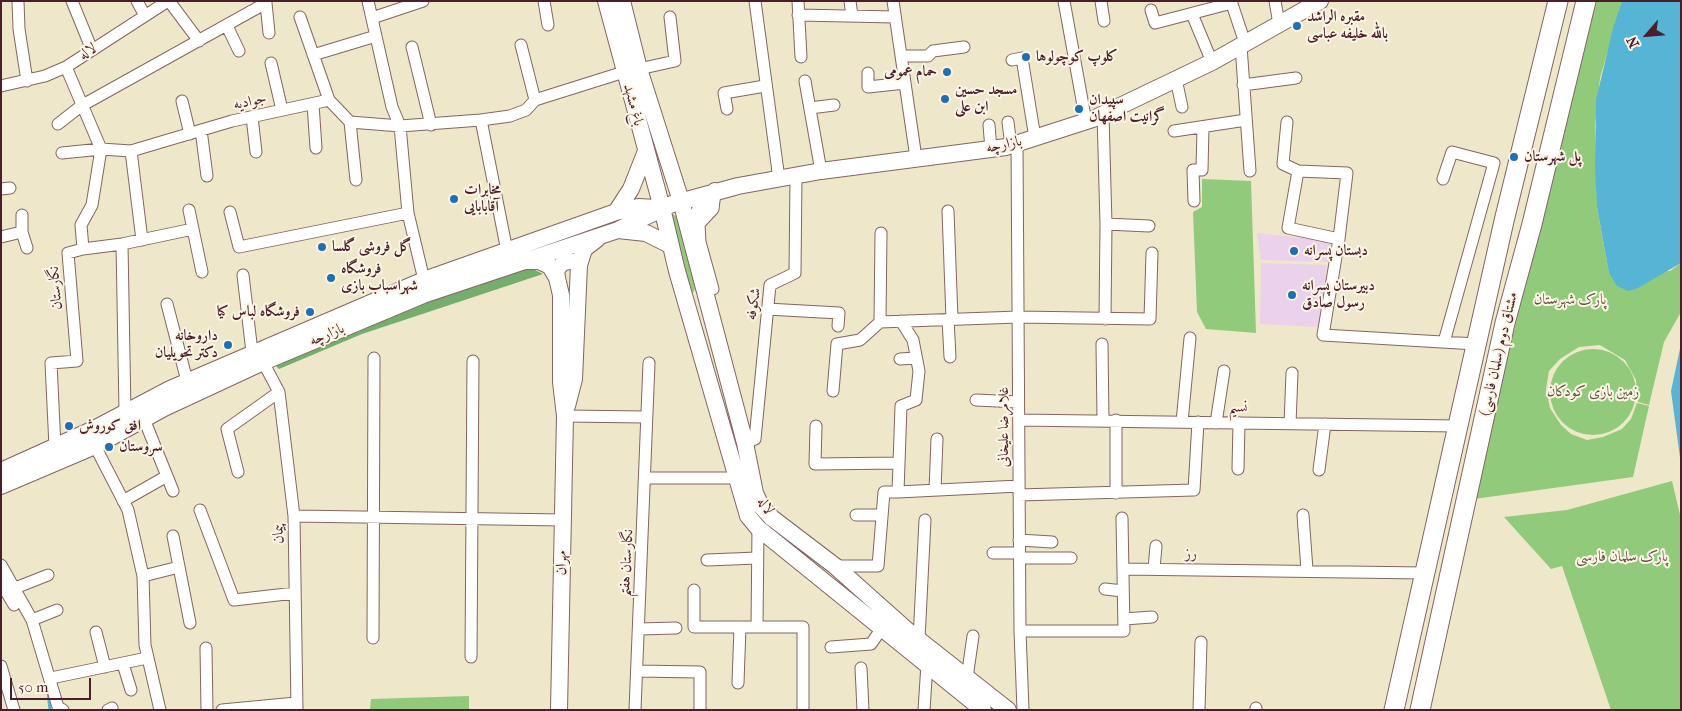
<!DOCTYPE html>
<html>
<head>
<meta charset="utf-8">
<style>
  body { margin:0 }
  #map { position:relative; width:1682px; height:711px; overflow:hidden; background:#eee7c9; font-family:"IM FELL French Canon",serif }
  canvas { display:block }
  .frame { position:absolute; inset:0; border:2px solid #4a1f2b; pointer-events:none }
  .north { position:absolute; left:1622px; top:10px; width:50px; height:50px; -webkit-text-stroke:4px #fcf5e5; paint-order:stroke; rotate:243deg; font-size:14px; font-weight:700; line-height:20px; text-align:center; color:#4a1f2b }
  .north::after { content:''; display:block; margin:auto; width:18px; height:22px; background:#4a1f2b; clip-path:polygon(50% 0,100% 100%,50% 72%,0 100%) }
  .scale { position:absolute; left:10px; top:678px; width:81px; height:22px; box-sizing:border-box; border:2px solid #4a1f2b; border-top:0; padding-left:6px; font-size:15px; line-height:18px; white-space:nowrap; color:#4a1f2b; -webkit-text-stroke:4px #fcf5e5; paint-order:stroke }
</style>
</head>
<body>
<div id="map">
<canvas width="1682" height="711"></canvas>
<div class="frame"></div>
<div class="north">N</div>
<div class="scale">50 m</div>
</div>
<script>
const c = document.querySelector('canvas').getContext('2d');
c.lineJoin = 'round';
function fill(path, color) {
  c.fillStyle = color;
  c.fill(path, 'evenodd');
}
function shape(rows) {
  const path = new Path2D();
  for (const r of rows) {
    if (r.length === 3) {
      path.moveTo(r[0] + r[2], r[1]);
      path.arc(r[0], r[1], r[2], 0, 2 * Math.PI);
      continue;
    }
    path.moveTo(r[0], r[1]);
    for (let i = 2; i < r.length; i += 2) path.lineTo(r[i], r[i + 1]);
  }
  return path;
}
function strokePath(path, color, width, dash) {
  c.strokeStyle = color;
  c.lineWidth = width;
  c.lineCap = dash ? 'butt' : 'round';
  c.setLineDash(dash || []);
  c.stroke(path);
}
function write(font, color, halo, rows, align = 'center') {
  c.font = font + ' "IM FELL French Canon",Amiri,serif';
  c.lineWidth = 4;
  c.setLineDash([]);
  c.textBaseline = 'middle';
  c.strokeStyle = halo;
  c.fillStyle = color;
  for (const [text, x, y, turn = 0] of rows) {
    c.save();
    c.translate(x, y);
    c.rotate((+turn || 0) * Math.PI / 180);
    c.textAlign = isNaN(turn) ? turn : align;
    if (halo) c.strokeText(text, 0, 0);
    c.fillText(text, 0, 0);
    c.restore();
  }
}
fill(shape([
  [1257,233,1331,241,1328,262,1261,260],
  [1261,263,1327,265,1319,327,1260,324]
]), '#ebd1eb');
fill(shape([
  [1592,1,1622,1,1600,78,1595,125,1597,207,1609,273,1670,271,1681,263,1681,312,1664,342,1649,405,1638,402,1636,380,1625,360,1600,345,1579,347,1560,359,1549,371,1546,389,1550,408,1561,425,1571,434,1587,440,1603,437,1622,429,1631,419,1637,403,1649,406,1633,477,1474,499],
  [1202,179,1251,181,1256,333,1206,329,1197,312,1193,212,1202,207],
  [671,213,676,216,683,234,695,289,691,296],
  [1593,392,43],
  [1672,481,1681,519,1681,710,1611,710,1562,566,1551,569,1504,517,1567,510],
  [469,696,469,710,370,710,371,699]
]), '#92ca7c');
fill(shape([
  [527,266,543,274,362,334,279,369,271,361,313,342]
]), '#75ae6c');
fill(shape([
  [1622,1,1681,1,1681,263,1638,288,1628,291,1617,286,1609,273,1597,207,1595,168,1596,100,1613,28],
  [1681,344,1681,465,1671,391]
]), '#56b5d4');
strokePath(shape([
  [48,691,50,710]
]), '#56b5d4', 3);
const minor = shape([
  [18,1,19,29,27,81],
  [72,1,92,50],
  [137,1,145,16],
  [169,1,199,41],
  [368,1,392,107,400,126,408,213,424,280],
  [544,1,548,25],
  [755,1,779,179],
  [798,1,801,57],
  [850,1,852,16],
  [893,1,916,158],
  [1064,1,1086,122],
  [1101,1,1104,21],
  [1231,1,1245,43],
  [1275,1,1279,24],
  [1151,10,1155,23,1232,3],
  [1192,14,1212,62],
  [798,15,895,17],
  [300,17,329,100],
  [372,18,423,1],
  [227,26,239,51],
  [521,45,535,100,624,72],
  [1241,46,1250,171],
  [412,47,431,125],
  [313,55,376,36],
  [901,56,928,56,933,51,964,47],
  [1012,60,1022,58,1035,138],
  [271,63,282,110],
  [639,69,675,61,670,17],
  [868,73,868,87,905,83],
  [1176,79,1182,107],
  [805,81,821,171],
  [1243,85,1296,78],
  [1,86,45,76,66,67,168,1],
  [182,101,190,134],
  [313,104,316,148],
  [810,108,834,105],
  [727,109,724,93,765,86],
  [1103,114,1106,224,1105,319],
  [252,117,256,152],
  [481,120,510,116,526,110,535,100],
  [350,122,356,180],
  [1008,122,1011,146],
  [1287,122,1283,164,1298,171],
  [58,124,81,106,266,3,269,33],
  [989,125,991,149],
  [201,130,207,176],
  [1174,131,1246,120],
  [1017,144,1020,631,1023,710],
  [131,151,142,240],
  [62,153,101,149,131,151,232,121,329,100,350,122,400,126,481,120,507,251],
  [1443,179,1452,152,1494,163,1444,342],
  [1,189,10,188],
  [1194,201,1193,170,1202,170,1203,127],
  [189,210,202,272],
  [948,211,952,319],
  [230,212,239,247,408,213],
  [22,215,22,232,27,248],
  [1106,224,1149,226],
  [1,237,22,232],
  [1339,239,1347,173,1298,171,1288,228,1339,239,1323,335,1476,344],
  [122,244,125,412],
  [83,249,122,244,193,229],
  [243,275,252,352],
  [713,289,700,242,699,224,713,209,715,193],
  [167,304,187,381],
  [767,309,839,313,838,326],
  [948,319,950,357],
  [880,322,881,233],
  [1102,344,1103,420],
  [900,359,916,358],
  [263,362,279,392,294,516,297,710],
  [833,391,837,344,860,340,880,322,1018,317,1150,319,1152,253],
  [976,400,1018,402],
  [565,416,646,417],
  [144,419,173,491],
  [1019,420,1457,426],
  [1182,422,1190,338],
  [1216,423,1224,371],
  [1290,424,1292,373],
  [816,426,815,464,899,463],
  [745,443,755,439,770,285,795,273,796,177],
  [95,446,128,510,143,576,145,645,160,710],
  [55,447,51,363,77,361,68,253,83,249,81,225,92,205,101,149,66,67],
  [1238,469,1239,423],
  [1319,470,1325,424],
  [238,472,227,429,279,392],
  [645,478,736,478],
  [935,490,937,439],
  [898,492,1019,486],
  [1116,493,1116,420],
  [1019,495,1194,490,1198,422],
  [123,501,167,476],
  [200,510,234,600,295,593],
  [856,515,882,515],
  [1303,515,1307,570],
  [294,516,563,520],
  [173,536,190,623],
  [1019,540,1052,542],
  [993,553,1019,553],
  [1020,558,1071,558],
  [707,560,757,558],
  [1,565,32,620,58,707,63,710],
  [835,566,878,566,884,492,898,492,901,406,916,400,919,371,913,340,901,321],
  [1123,569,1424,573],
  [1154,569,1156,546],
  [143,576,179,567],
  [1,583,14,605],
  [15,588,48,575],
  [1105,589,1123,591],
  [694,590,694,627,803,627,803,710],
  [1124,619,1152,617],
  [32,620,57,610],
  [757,627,758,528],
  [639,629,676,628],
  [1020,631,1124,631,1122,518],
  [96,632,105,667],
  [373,638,374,358],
  [919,639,925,520],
  [831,647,871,644,882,628],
  [206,648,207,710],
  [471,657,473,361],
  [123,664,131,690],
  [1,666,14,710],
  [861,668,863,710],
  [637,671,700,672,700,710],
  [51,678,147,658],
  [967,678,973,636],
  [738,683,740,627],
  [108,710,112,708],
  [222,710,296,703],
  [635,710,649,363],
  [924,710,927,664],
  [1199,710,1201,642],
  [1256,710,1256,708]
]);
const tertiary = shape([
  [557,278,557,269,563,263,572,261,579,265]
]);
const secondary = shape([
  [606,1,662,208,677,271,748,516,758,528,983,710],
  [622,1,639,69,681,201,745,443,755,493,761,506,772,518,835,566,909,632,1008,710],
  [616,212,631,189,646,151],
  [618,230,646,233,670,245],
  [691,237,700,210,715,191],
  [527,261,539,261,550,266,557,278,561,295,561,382,565,416,559,710],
  [567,406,574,379,579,265,584,249,597,239],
  [1,471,94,429,170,389,424,280,616,212,638,207,657,208],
  [1,486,95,446,164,408,263,362,423,295,618,230,672,204,738,186,821,171,1006,147,1093,119,1212,62,1320,1]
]);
const primary = shape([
  [1394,710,1504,221,1558,1],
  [1420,710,1505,323,1532,224,1586,1]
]);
strokePath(minor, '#836562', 13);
strokePath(tertiary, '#836562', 17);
strokePath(secondary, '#836562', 18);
strokePath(primary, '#836562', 21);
strokePath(minor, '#fff', 11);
strokePath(tertiary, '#fff', 15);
strokePath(secondary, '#fff', 16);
strokePath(primary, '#fff', 19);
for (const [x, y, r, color] of [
  [1297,26,5,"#1f6fb2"],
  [1026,57,5,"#1f6fb2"],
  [947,72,5,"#1f6fb2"],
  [945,99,5,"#1f6fb2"],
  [1079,109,5,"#1f6fb2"],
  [1514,157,5,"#1f6fb2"],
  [454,199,5,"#1f6fb2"],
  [322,247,5,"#1f6fb2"],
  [1294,251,5,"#1f6fb2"],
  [331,278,5,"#1f6fb2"],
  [1292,295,5,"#1f6fb2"],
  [310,312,5,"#1f6fb2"],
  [228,345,5,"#1f6fb2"],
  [69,426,5,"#1f6fb2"],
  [109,447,5,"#1f6fb2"]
]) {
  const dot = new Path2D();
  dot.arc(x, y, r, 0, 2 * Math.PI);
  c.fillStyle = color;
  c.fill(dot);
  strokePath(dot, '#fcf5e5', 2);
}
write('bold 15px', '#4a1f2b', '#fcf5e5', [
  ["مقبره الراشد",1307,17],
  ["بالله خلیفه عباسی",1307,34],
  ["کلوپ کوچولوها",1036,57],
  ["حمام عمومی",937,72,"right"],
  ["مسجد حسین",955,90],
  ["ابن علی",955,107],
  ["سپیدان",1089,100],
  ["گرانیت اصفهان",1089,117],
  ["پل شهرستان",1524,157],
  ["مخابرات",464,190],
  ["آقابابایی",464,207],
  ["گل فروشی گلسا",332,247],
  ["دبستان پسرانه",1304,251],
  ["فروشگاه",341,269],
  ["شهراسباب بازی",341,286],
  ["دبیرستان پسرانه",1302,286],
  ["رسول صادق",1302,303],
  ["فروشگاه لباس کیا",300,312,"right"],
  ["داروخانه",218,336,"right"],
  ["دکتر تحویلیان",218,353,"right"],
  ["افق کوروش",79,426],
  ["سروستان",119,447]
], 'left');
write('15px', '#4a1f2b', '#fcf5e5', [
  ["لاله",88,52,-33],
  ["جوادیه",250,102,-12],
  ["باغ مشهد",633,105,75],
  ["بازارچه",1004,145,-12],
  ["نگارستان",56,288,-95],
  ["شکوفه",754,304,-81],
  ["بازارچه",327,335,-23],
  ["مشتاق دوم (سلمان فارسی)",1499,354,-77],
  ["نسیم",1238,408,1],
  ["غلامرضا علیخانی",1004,427,-90],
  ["لاله",765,506,56],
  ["پیمان",279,534,-91],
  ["رز",1191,554],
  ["مهران",562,563,-89],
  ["نگارستان هفتم",627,563,-87]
]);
write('15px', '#605243', '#fcf5e5', [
  ["پارک شهرستان",1570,300],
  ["زمین بازی کودکان",1593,392],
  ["پارک سلمان فارسی",1622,557]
]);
</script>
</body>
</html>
